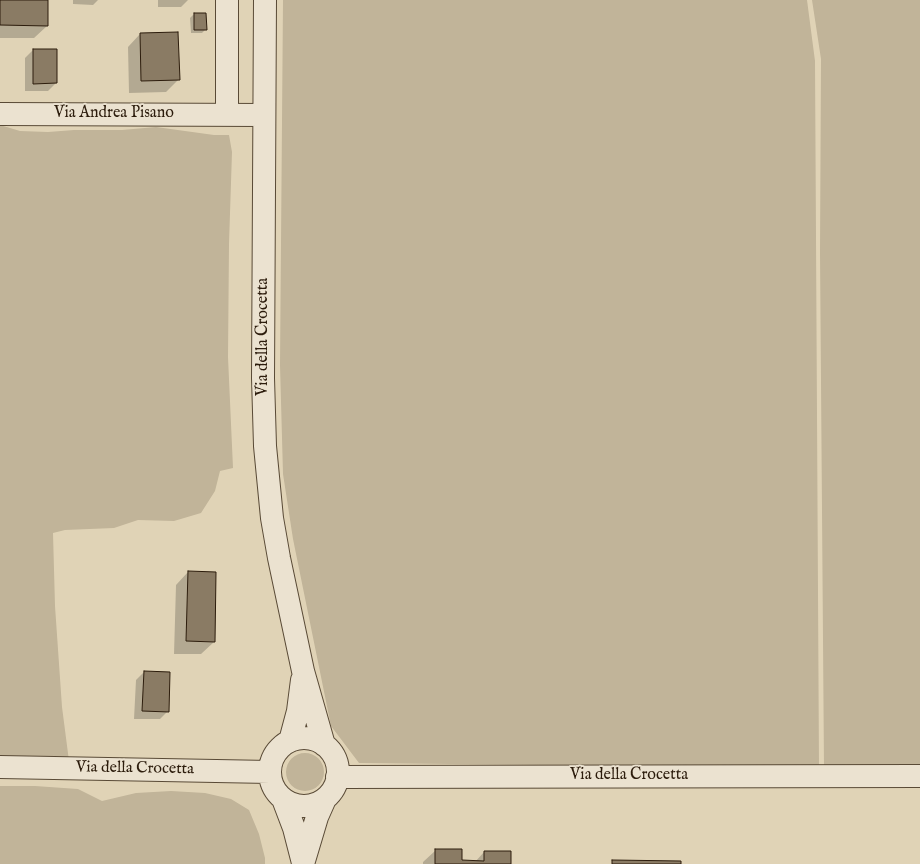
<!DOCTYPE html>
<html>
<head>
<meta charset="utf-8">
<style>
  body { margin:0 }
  canvas { display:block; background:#e0d3b6 }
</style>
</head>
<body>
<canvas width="920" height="864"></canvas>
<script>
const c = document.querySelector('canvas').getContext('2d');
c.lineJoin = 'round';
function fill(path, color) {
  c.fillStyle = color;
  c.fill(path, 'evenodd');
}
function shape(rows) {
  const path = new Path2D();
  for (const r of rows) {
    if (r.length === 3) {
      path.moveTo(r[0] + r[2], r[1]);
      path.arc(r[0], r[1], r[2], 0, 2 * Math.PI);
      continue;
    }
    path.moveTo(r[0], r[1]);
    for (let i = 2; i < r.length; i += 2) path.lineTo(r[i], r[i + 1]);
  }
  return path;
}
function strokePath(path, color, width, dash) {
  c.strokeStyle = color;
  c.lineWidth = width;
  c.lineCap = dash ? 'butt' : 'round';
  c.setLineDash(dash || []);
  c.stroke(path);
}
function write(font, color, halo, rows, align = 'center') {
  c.font = font + ' "IM FELL English",serif';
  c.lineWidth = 3.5;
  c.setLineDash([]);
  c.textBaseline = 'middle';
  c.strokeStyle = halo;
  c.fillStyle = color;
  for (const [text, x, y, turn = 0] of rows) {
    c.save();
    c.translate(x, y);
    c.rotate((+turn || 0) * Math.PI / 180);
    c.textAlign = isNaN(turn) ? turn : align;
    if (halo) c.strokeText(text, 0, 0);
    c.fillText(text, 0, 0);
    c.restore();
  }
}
fill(shape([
  [283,0,807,0,815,61,819,768,359,763,331,726,293,539,283,474,280,365],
  [812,0,920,0,920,768,824,769,820,252,821,59],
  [0,125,20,131,48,132,74,130,122,130,156,127,214,135,229,135,232,152,229,244,228,357,233,468,220,471,215,491,201,513,174,521,138,520,114,528,65,530,53,533,55,606,62,707,69,761,0,762],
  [305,772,19],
  [0,786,35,786,78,789,102,801,136,793,171,791,205,793,231,799,249,810,259,834,265,858,265,864,0,864]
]), '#c1b499');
fill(shape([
  [0,0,47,0,47,26,34,38,0,38],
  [73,0,98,0,93,5,73,4],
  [158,0,188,0,181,7,158,7],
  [194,14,206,29,202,33,191,33,190,18],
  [140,34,179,79,166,92,129,93,128,47],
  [33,50,56,50,56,83,48,91,25,91,25,58],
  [188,572,214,642,201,654,174,654,176,585],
  [144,672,168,711,160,719,134,719,136,680],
  [436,850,461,861,475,862,484,852,510,864,423,864,423,862]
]), '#0003');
const building = shape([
  [0,0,48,0,48,26,0,25,0,0],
  [194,13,206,13,207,30,194,30,194,13],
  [178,32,180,80,141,81,140,33,178,32],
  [33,49,57,49,57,83,33,84,33,49],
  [188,571,216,572,215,642,186,641,188,571],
  [144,671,170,672,169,712,142,711,144,671],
  [435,849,462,849,462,860,484,861,484,851,511,851,511,864,435,864,435,849],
  [612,860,681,861,681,864,612,864,612,860]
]);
fill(building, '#8a7b64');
strokePath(building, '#2c1c0c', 1);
const minor = shape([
  [227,0,227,115],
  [265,0,263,378,265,446,272,518,279,558,303,671,324,745],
  [0,114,264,115],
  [304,772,34],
  [290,741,298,711,302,680],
  [0,767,270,772],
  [337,777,920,776],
  [283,799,294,828,303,863],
  [303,864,317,817,325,799]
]);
strokePath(minor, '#594a36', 24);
strokePath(minor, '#ebe2d0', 22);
write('16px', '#2c1c0c', '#ebe2d0', [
  ["Via Andrea Pisano",114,114],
  ["Via della Crocetta",264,337,-90],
  ["Via della Crocetta",135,769,1],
  ["Via della Crocetta",629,776]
]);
</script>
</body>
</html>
